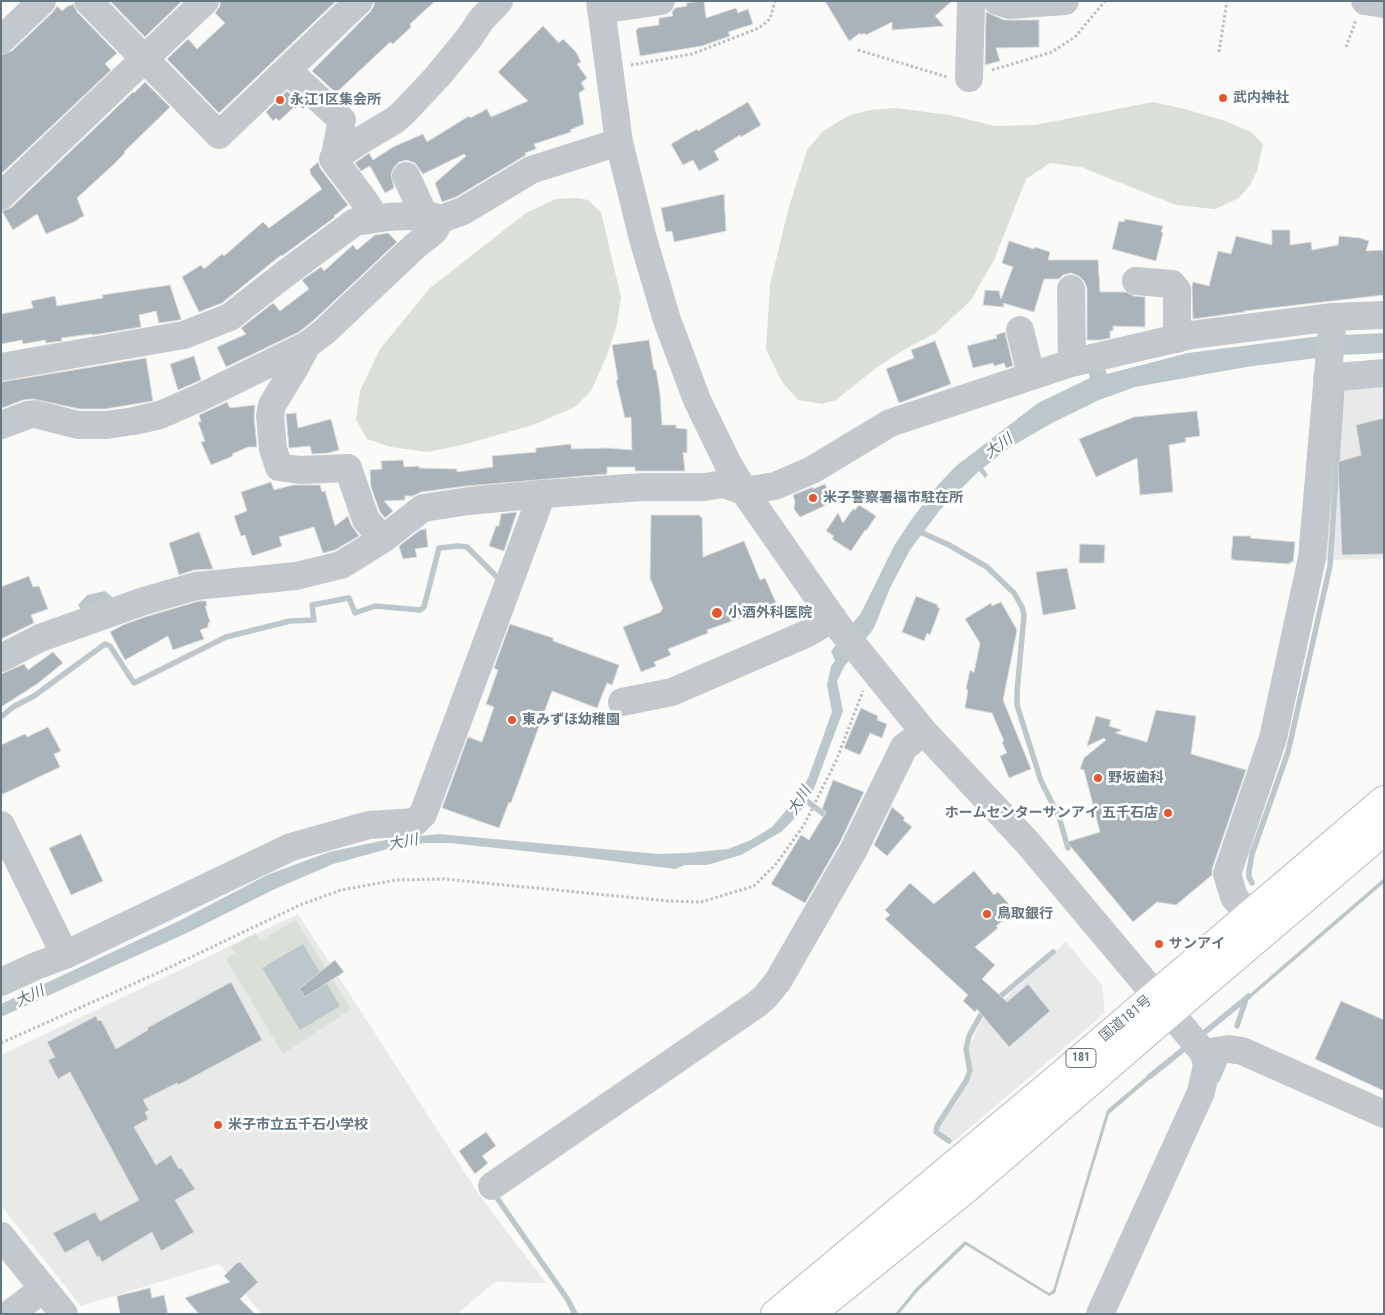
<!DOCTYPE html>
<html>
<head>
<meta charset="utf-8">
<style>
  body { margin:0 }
  #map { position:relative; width:1385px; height:1315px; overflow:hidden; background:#fafaf8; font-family:"Roboto Condensed",sans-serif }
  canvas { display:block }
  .frame { position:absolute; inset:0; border:2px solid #657683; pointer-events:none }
</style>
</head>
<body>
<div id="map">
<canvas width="1385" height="1315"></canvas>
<div class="frame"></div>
</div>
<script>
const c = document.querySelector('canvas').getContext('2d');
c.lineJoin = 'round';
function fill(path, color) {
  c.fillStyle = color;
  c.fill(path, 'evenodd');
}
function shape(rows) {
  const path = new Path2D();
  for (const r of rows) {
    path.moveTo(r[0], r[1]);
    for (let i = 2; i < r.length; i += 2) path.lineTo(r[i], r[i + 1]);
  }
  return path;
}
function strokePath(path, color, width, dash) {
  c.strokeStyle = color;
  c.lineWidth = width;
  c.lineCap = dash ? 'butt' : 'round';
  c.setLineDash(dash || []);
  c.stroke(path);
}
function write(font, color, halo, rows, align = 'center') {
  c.font = font + ' "Roboto Condensed","Noto Sans JP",sans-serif';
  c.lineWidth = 5;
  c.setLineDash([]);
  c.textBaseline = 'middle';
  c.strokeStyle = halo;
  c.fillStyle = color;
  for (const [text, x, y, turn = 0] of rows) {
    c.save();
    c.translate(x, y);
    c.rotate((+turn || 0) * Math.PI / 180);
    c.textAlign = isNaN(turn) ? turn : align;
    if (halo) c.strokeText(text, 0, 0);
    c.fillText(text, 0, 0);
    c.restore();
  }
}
fill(shape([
  [1384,380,1384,559,1323,560,1337,381],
  [298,914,480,1196,546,1283,495,1282,457,1314,262,1314,219,1264,81,1306,1,1206,1,1055],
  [1066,942,1102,985,1105,1013,953,1142,939,1131,940,1126,973,1073,968,1049,982,1019]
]), '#e8e9e9');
fill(shape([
  [1153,102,1185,109,1225,121,1251,132,1263,144,1257,171,1250,185,1239,198,1215,209,1176,205,1081,167,1050,163,1026,179,994,260,971,300,936,333,907,348,876,368,836,400,822,404,798,400,782,382,766,349,770,285,788,210,807,150,823,131,850,115,870,110,895,108,950,115,995,126,1035,125],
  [576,198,588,200,601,212,621,297,617,324,607,355,591,391,575,407,533,425,462,445,428,452,391,447,367,439,356,420,360,391,380,349,430,288,526,213,556,199],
  [296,920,351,1009,283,1054,226,959,235,953,231,946,256,933,259,941]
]), '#dadfd7');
fill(shape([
  [1384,333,1384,353,1340,355,1246,367,1135,387,1099,400,1052,423,1007,449,983,468,988,475,985,478,979,471,940,510,910,550,890,588,874,628,844,667,837,681,843,711,812,794,796,817,781,832,741,855,707,865,685,865,675,869,572,856,449,843,425,843,395,847,333,864,275,889,189,932,1,1017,1,1004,181,920,267,875,329,852,390,839,439,834,658,854,687,853,728,849,751,840,772,827,799,795,809,776,832,712,827,685,831,666,835,661,831,651,861,613,894,546,911,520,938,485,956,466,1038,403,1090,378,1087,367,1103,363,1107,374,1188,353,1321,336],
  [105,591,112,597,114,604,83,611,80,608,78,605,87,595],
  [1384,878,1384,883,1247,1001,1244,999],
  [303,944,340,1006,300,1030,262,968],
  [1153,1071,1156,1074,1109,1114,1055,1293,1049,1296,966,1245,918,1291,899,1314,895,1314,916,1288,965,1241,1049,1293,1053,1290,1107,1110]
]), '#bbc7cb');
strokePath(shape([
  [916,530,949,545,987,567,1014,593,1022,607,1024,615,1017,692,1017,705,1041,781,1059,817,1068,848],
  [1,717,13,707,34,696,105,644,110,646,134,683,226,637,290,621,314,620,312,605,349,598,355,613,375,606,420,610,424,607,439,548,458,546,467,547,499,579,498,582],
  [803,798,830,819],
  [1252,883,1249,877,1249,871,1252,854,1288,752,1330,566,1342,385],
  [996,1000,1053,952],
  [1237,1026,1246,999],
  [1200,1036,1249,996],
  [1149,1077,1189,1045],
  [1217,1080,1226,1059],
  [949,1141,936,1132,937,1126,966,1081,970,1071,966,1049,969,1036,980,1016,986,1010],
  [499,1193,497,1198,568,1300,575,1314]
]), '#bbc7cb', 5.5);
const building = shape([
  [110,1,182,1,145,37,110,1],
  [220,1,336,1,219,113,167,59,188,39,197,49,225,23,215,13,220,6,220,1],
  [374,1,435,1,410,24,411,27,393,44,390,42,336,93,312,71,370,12,374,6,374,1],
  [704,1,706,18,736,8,738,13,748,9,753,24,728,32,730,36,702,46,640,56,636,31,638,28,659,25,659,18,673,16,672,12,675,8,687,6,686,3,704,1],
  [825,1,952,1,935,16,944,26,892,30,892,22,866,35,864,33,861,35,860,33,849,41,825,1],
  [73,4,77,12,117,53,105,64,111,70,1,174,1,55,12,51,53,12,57,6,62,11,69,5,70,6,73,4],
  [986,12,1004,20,1039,20,1039,47,996,48,1000,61,985,65,986,12],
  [543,26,559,43,563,39,576,52,581,62,577,64,587,78,581,83,585,89,579,93,584,124,570,130,571,132,534,144,536,149,525,153,526,155,456,197,442,202,435,183,466,156,464,154,423,174,415,163,407,160,399,162,394,167,391,174,394,188,385,193,370,166,361,171,355,163,369,153,373,160,393,147,423,134,427,142,469,116,470,118,487,109,491,117,528,101,498,72,543,26],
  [145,82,170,107,124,152,125,153,113,165,77,198,84,216,78,219,78,220,46,234,37,214,13,230,2,211,12,207,133,92,134,93,145,82],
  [287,91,305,107,303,109,299,105,295,109,294,107,279,121,276,118,273,121,266,112,287,91],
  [748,102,761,125,741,137,740,135,714,151,719,160,699,171,693,160,683,165,671,144,697,129,698,131,748,102],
  [318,162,320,168,348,205,334,216,335,217,282,256,281,255,222,303,199,312,182,277,201,265,204,269,222,254,224,256,263,222,269,228,322,189,310,173,311,172,309,170,318,162],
  [724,194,726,231,674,242,672,231,666,232,661,208,724,194],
  [1125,219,1163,226,1161,232,1163,233,1156,261,1112,249,1119,221,1124,222,1125,219],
  [1272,230,1290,230,1290,245,1311,242,1312,250,1338,245,1339,236,1360,238,1369,241,1366,251,1382,250,1384,254,1384,295,1244,311,1244,312,1193,319,1192,287,1193,282,1209,286,1218,251,1231,254,1236,236,1272,245,1272,230],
  [388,233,397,242,314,320,299,332,226,367,217,347,246,334,241,328,273,303,280,311,309,289,302,280,321,267,324,271,353,245,357,250,375,235,388,233],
  [1009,241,1034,249,1035,247,1050,252,1048,260,1098,260,1100,292,1126,292,1134,296,1145,297,1145,327,1113,326,1113,331,1110,331,1110,338,1101,340,1087,340,1087,288,1084,281,1079,276,1071,273,1063,275,1059,279,1044,279,1034,312,1003,303,1004,307,983,305,985,290,999,291,1001,299,1013,267,1002,263,1009,241],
  [170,285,181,319,180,320,159,323,156,311,139,315,141,327,93,335,92,334,61,338,62,341,46,343,45,340,23,344,22,340,1,344,1,314,33,308,31,301,55,296,57,306,103,298,102,295,170,285],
  [1005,332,1013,366,1006,368,1004,363,994,366,993,363,973,368,967,346,997,338,996,335,1005,332],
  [649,340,654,370,656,370,660,394,662,425,676,425,676,428,687,429,687,453,683,452,685,471,635,471,635,467,607,467,607,474,467,486,421,492,413,496,405,496,405,500,384,501,393,511,385,518,380,512,371,487,370,470,382,469,381,461,403,460,404,467,419,466,419,468,457,469,457,472,493,467,492,456,536,452,536,448,571,444,571,449,608,448,632,450,631,417,625,418,616,380,618,380,612,345,649,340],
  [935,341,951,384,899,403,886,369,914,358,911,350,935,341],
  [194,356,201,380,178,390,170,364,194,356],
  [146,358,153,401,105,409,80,409,33,399,23,400,2,408,1,382,146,358],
  [227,402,230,408,255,405,254,417,257,447,248,447,232,454,233,456,211,465,201,442,205,441,198,422,201,422,199,415,227,402],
  [1197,411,1200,436,1185,438,1186,442,1169,445,1173,492,1140,495,1137,458,1096,477,1079,439,1134,417,1197,411],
  [296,413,298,428,331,419,339,450,328,453,312,454,310,446,289,448,286,414,296,413],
  [1384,418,1384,554,1342,555,1338,462,1361,455,1356,425,1384,418],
  [271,482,274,490,293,485,320,485,322,492,325,491,335,526,348,516,351,525,359,536,335,550,323,553,314,527,279,537,282,546,252,556,245,535,241,536,234,516,247,511,241,492,271,482],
  [825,484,833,502,800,517,794,509,795,502,793,495,813,487,813,489,825,484],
  [859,505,876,516,866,531,865,530,851,551,832,539,834,536,826,531,838,513,843,523,853,509,855,510,859,505],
  [517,512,504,551,489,546,496,526,499,526,501,514,517,512],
  [651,515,700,515,700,517,702,517,703,557,744,541,760,580,765,578,777,605,707,630,708,633,668,649,671,655,654,662,656,666,641,672,623,627,661,612,661,610,663,609,650,578,651,515],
  [426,529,428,547,415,549,417,557,403,559,399,546,420,530,426,529],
  [199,532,213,569,194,570,179,575,169,543,199,532],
  [1233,536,1251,536,1250,538,1295,542,1293,562,1290,562,1290,564,1233,560,1233,559,1231,559,1233,536],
  [1080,544,1105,545,1104,563,1079,563,1080,544],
  [1067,568,1076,609,1043,615,1036,572,1067,568],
  [29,576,33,587,39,586,48,609,31,615,34,623,1,639,1,587,29,576],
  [916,596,938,605,937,607,940,608,930,635,927,633,924,641,902,632,916,596],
  [199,601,206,601,207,606,205,606,210,622,208,623,208,627,200,630,204,639,173,650,168,636,125,660,110,632,123,625,145,617,199,601],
  [1001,602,1017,630,1003,700,1031,769,1009,778,1000,756,1007,753,1002,742,1004,741,992,713,965,708,968,690,966,689,970,670,974,673,980,643,965,619,991,603,992,606,1001,602],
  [510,624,553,638,553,641,619,665,612,685,607,683,597,708,552,691,511,803,509,802,499,828,442,808,468,737,482,742,494,707,486,704,498,670,494,668,510,624],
  [53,652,63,663,37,684,1,707,1,674,24,664,28,670,53,652],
  [861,708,878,716,877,720,887,724,882,738,870,733,860,755,844,748,861,708],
  [1156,710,1196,716,1191,754,1246,770,1212,869,1212,875,1176,905,1157,902,1133,922,1067,842,1100,832,1084,770,1080,769,1084,758,1106,740,1104,738,1087,746,1096,716,1111,720,1109,726,1122,730,1115,733,1147,742,1156,710],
  [48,727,61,751,54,754,60,767,1,795,1,745,25,734,27,737,48,727],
  [833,780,864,792,840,842,805,903,771,884,801,835,809,840,826,812,822,809,833,780],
  [892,807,905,818,903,820,912,827,887,856,874,845,892,807],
  [81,834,103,881,71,895,49,848,81,834],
  [974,871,994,895,998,892,1015,911,996,926,998,928,975,947,995,965,982,979,1007,1002,1028,984,1050,1011,1009,1047,977,1009,975,1012,963,1001,968,995,885,919,890,915,885,910,910,883,934,904,974,871],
  [335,960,344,972,305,997,299,989,335,960],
  [231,982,262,1040,178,1085,177,1083,143,1100,149,1110,145,1112,148,1119,134,1127,156,1165,171,1155,179,1169,181,1168,195,1189,175,1200,194,1232,161,1251,152,1232,102,1262,99,1256,97,1257,88,1240,65,1253,53,1233,95,1212,100,1221,139,1200,70,1072,58,1079,48,1060,55,1057,47,1042,96,1016,98,1021,101,1020,116,1049,148,1030,147,1028,231,982],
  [1341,1001,1384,1020,1384,1091,1315,1059,1341,1001],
  [486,1132,496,1146,482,1156,488,1163,475,1174,459,1151,486,1132],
  [238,1262,239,1263,240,1262,258,1282,240,1299,255,1314,199,1314,185,1298,230,1282,224,1276,238,1262],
  [150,1288,152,1298,164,1295,168,1314,120,1314,117,1296,150,1288]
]);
fill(building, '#aab3b9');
strokePath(building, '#dcdcda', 1);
const highway = shape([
  [775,1314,1054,1081,1384,800],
  [811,1314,971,1185,1170,1013,1384,831]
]);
strokePath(highway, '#b4b9bd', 30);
strokePath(shape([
  [1346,47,1356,20],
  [858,50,947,77],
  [1219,52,1227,1],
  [631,65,692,54,759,28,770,19,775,1],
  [992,70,1052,52,1075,37,1105,1],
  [1,1043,162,971,300,905,341,890,396,880,444,879,668,901,701,902,754,886,776,864,804,825,836,761,863,691]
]), '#bbbfc2', 3, [2.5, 2.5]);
strokePath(shape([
  [88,1,219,135,359,1],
  [600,1,619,142,643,239,667,320,697,400,728,464,744,491,838,626,924,732,1027,842,1204,1053,1207,1065,1201,1092,1100,1314],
  [997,1,1009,5,1065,1],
  [1365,1,1384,4],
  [601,10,661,1],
  [1,40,42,1],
  [287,70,342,120,336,150,337,157],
  [969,78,971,4],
  [406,176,420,206,422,215],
  [1,196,205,1],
  [376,219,366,203,333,159,358,142,395,120,403,113,437,77,469,38,481,20,499,1],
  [1136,281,1172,284,1177,290,1177,339],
  [1071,289,1072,363],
  [1020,330,1031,375],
  [307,345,294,369,272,405,270,416,273,449,279,467,300,470,348,468,366,520,383,539],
  [1,367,184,335,230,317,286,273,355,222,388,217,427,215,441,219,463,211,531,170,619,142],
  [1327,378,1384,373],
  [1,425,28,415,35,414,78,425,106,425,134,421,160,415,199,398,307,345,324,332,415,246,434,231,441,219],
  [1,658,40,638,144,601,196,586,296,576,341,565,383,539,423,508,469,501,542,494,643,487,705,487,723,484,744,491,775,486,812,470,890,423,1071,363,1191,335,1333,317,1384,315],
  [622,702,672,692,806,634,833,618],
  [1,825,65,955],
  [1249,915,1234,897,1227,874,1273,738,1312,558,1333,317],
  [1,982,36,966,65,955,291,847,369,825,415,822,423,814,542,494],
  [1204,1053,1229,1049,1242,1051,1384,1114],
  [492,1186,757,1004,765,997,778,981,854,849,904,747,924,732],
  [1,1236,64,1314],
  [10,1314,43,1289]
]), '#c3c8cc', 28);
strokePath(highway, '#fff', 28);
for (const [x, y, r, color] of [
  [1223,98,5,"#e4572e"],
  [280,100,5,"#e4572e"],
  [813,498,5,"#e4572e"],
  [717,613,6,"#e4572e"],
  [512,720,5,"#e4572e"],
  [1098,778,5,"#e4572e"],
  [1168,813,5,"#e4572e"],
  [987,914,5,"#e4572e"],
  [1159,944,5,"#e4572e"],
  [218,1125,5,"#e4572e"]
]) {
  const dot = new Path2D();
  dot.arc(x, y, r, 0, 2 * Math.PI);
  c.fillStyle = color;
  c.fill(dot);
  strokePath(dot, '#fff', 2);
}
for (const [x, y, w] of [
  [1081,1058,30]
]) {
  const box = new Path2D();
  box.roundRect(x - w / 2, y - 9.5, w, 19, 4);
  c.fillStyle = '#fff';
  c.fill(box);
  strokePath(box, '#657683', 1);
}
write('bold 12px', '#657683', null, [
  ["181",1081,1058]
]);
write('bold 14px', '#657683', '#fff', [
  ["武内神社",1233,98],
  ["永江1区集会所",290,100],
  ["米子警察署福市駐在所",823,498],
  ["小酒外科医院",728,613],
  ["東みずほ幼稚園",522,720],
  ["野坂歯科",1108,778],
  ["ホームセンターサンアイ 五千石店",1158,813,"right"],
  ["鳥取銀行",997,914],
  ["サンアイ",1169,944],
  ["米子市立五千石小学校",228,1125]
], 'left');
write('14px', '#657683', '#fff', [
  ["国道181号",1126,1019,-40]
]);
write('italic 15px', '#60757c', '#fff', [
  ["大川",999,447,-36],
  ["大川",800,801,-58],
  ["大川",403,843,-11],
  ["大川",30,997,-25]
]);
</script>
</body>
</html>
